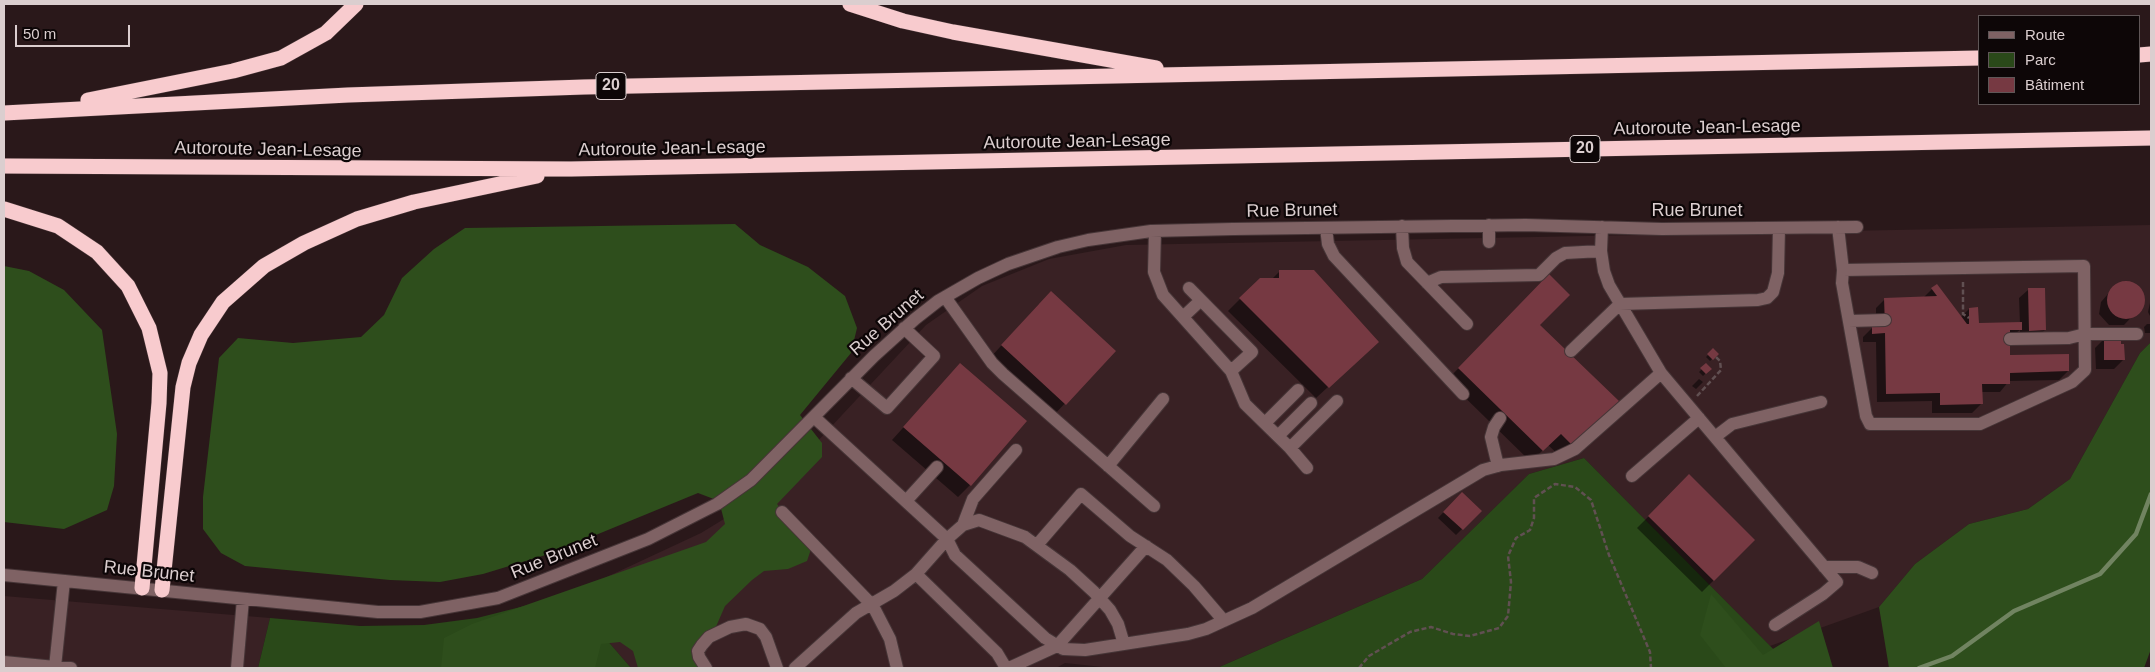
<!DOCTYPE html>
<html>
<head>
<meta charset="utf-8">
<style>
  body { margin:0 }
  #map { position:relative; width:2155px; height:672px; overflow:hidden; background:#2a181a; font-family:Arial,sans-serif }
  canvas { display:block }
  .frame { position:absolute; inset:0; border:5px solid #dbcecf; pointer-events:none }
  .legend { position:absolute; left:1978px; top:15px; width:162px; height:90px; box-sizing:border-box; background:#0d0607; border:1px solid #5f5657; margin:0; padding:6px 9px; list-style:none; font-size:15px; color:#dbcecf }
  .legend li { display:flex; align-items:center; gap:10px; height:25px }
  .legend b { width:25px; border:1px solid #5f5657 }
  .scale { position:absolute; left:15px; top:25px; width:115px; height:22px; box-sizing:border-box; border:2px solid #dbcecf; border-top:0; padding-left:6px; font-size:15px; line-height:18px; white-space:nowrap; color:#dbcecf; -webkit-text-stroke:4px #0d0607; paint-order:stroke }
</style>
</head>
<body>
<div id="map">
<canvas width="2155" height="672"></canvas>
<div class="frame"></div>
<ul class="legend">
<li><b style="height:6px;background:#7f6264"></b>Route</li>
<li><b style="height:14px;background:#2a4919"></b>Parc</li>
<li><b style="height:14px;background:#763942"></b>Bâtiment</li>
</ul>
<div class="scale">50 m</div>
</div>
<script>
const c = document.querySelector('canvas').getContext('2d');
c.lineJoin = 'round';
function fill(path, color) {
  c.fillStyle = color;
  c.fill(path, 'evenodd');
}
function shape(rows) {
  const path = new Path2D();
  for (const r of rows) {
    if (r.length === 3) {
      path.moveTo(r[0] + r[2], r[1]);
      path.arc(r[0], r[1], r[2], 0, 2 * Math.PI);
      continue;
    }
    path.moveTo(r[0], r[1]);
    for (let i = 2; i < r.length; i += 2) path.lineTo(r[i], r[i + 1]);
  }
  return path;
}
function strokePath(path, color, width, dash) {
  c.strokeStyle = color;
  c.lineWidth = width;
  c.lineCap = dash ? 'butt' : 'round';
  c.setLineDash(dash || []);
  c.stroke(path);
}
function write(font, color, halo, rows, align = 'center') {
  c.font = font + ' Arial,sans-serif';
  c.lineWidth = 4.5;
  c.setLineDash([]);
  c.textBaseline = 'middle';
  c.strokeStyle = halo;
  c.fillStyle = color;
  for (const [text, x, y, turn = 0] of rows) {
    c.save();
    c.translate(x, y);
    c.rotate((+turn || 0) * Math.PI / 180);
    c.textAlign = isNaN(turn) ? turn : align;
    if (halo) c.strokeText(text, 0, 0);
    c.fillText(text, 0, 0);
    c.restore();
  }
}
fill(shape([
  [2151,225,2151,342,2140,353,2070,479,2028,509,1969,524,1915,564,1879,607,1770,646,1584,458,1529,474,1422,579,1217,668,1112,668,1065,663,1056,668,631,668,568,595,701,533,773,489,926,325,982,286,1049,259,1126,245],
  [4,596,270,618,258,668,4,668]
]), '#392124');
fill(shape([
  [1584,458,1792,668,1217,668,1422,579,1529,474],
  [568,595,631,668,258,668,270,618,360,626,424,625,477,618]
]), '#2a4919');
fill(shape([
  [735,224,760,245,808,267,845,296,857,328,851,353,800,415,822,443,822,457,777,504,812,546,807,561,788,569,764,571,752,580,725,606,698,668,638,668,633,651,620,642,601,644,595,668,441,668,444,638,472,624,706,542,725,524,719,501,698,493,552,553,483,574,440,582,390,580,245,566,221,553,203,529,203,497,219,358,238,338,293,343,361,337,384,315,402,278,434,249,465,228],
  [4,266,29,271,64,290,102,330,117,434,114,486,107,510,64,529,4,522],
  [2151,342,2151,649,2144,668,1889,668,1879,607,1915,564,1969,524,2028,509,2070,479,2140,353],
  [1711,594,1763,655,1819,621,1833,668,1726,668,1700,635]
]), '#2e4e1c');
fill(shape([
  [1280,271,1365,353,1316,398,1228,311,1260,279,1272,279],
  [1549,276,1539,325,1617,401,1562,458,1548,445,1531,462,1447,380],
  [2122,283,2134,285,2142,294,2142,306,2124,325,2109,325,2099,314,2101,302,2114,287],
  [1936,285,1961,317,1969,309,1977,324,2020,324,2019,298,2028,290,2045,330,2036,338,2020,339,2020,330,2009,338,2009,356,2068,371,2059,380,2009,381,2000,392,1981,392,1981,404,1972,413,1932,413,1932,401,1877,402,1876,342,1863,342,1863,337,1872,328,1876,328,1876,308,1885,299,1923,298],
  [2151,298,2151,318,2148,312],
  [1039,304,1114,351,1053,416,990,358],
  [2147,324,2151,324,2151,333,2145,333,2144,327],
  [2104,339,2123,360,2114,369,2096,369,2095,348],
  [1713,350,1717,354,1710,361,1706,357],
  [960,365,970,485,958,497,892,440],
  [1706,365,1710,369,1703,376,1699,372],
  [1699,379,1703,382,1696,389,1692,386],
  [1689,476,1754,540,1702,592,1637,528],
  [1462,493,1480,511,1456,535,1438,518]
]), '#0007');
strokePath(shape([
  [1919,668,1952,656,2014,611,2100,574,2136,534,2151,494]
]), '#718461', 4.5);
fill(shape([
  [1279,270,1314,270,1379,342,1329,388,1239,298,1260,278,1279,278],
  [1549,274,1570,295,1540,325,1619,401,1574,447,1561,434,1543,451,1458,368],
  [2126,300,19],
  [1937,284,1967,324,1969,324,1969,308,1978,307,1979,323,2022,322,2022,330,2010,330,2010,355,2069,354,2069,371,2010,373,2010,384,1982,384,1983,404,1940,405,1940,393,1886,394,1885,333,1872,334,1872,326,1885,326,1884,298,1937,296,1931,288],
  [2028,288,2045,288,2046,330,2029,331],
  [1051,291,1116,351,1066,405,1001,345],
  [2104,338,2121,338,2121,344,2124,344,2125,360,2104,360],
  [1713,348,1719,354,1713,360,1707,354],
  [960,363,1027,421,971,486,903,427],
  [1706,363,1712,369,1706,374,1700,368],
  [1689,474,1755,540,1714,581,1648,516],
  [1462,492,1482,511,1463,530,1443,512]
]), '#763942');
const minor = shape([
  [1489,225,1489,242],
  [1402,226,1403,248,1407,262,1467,324],
  [1838,227,1843,270,2084,266,2085,370,2072,382,1980,424,1870,424,1866,416,1842,283,1843,270],
  [1326,228,1328,244,1334,256,1463,394],
  [1155,231,1154,272,1163,295,1231,371,1245,404,1290,448,1307,468],
  [1601,251,1604,271,1609,285,1661,373,1837,582,1823,594,1775,625],
  [1427,283,1441,277,1539,275,1556,258,1565,253,1601,251,1602,227],
  [1189,288,1252,352,1231,371],
  [945,297,992,363,1003,374,1154,506],
  [1183,317,1201,300],
  [1849,321,1885,320],
  [2010,339,2069,338,2085,334,2137,334],
  [1571,351,1620,304,1758,300,1767,298,1773,292,1778,273,1779,228],
  [851,378,887,408,934,356,904,328],
  [814,417,947,539,955,555,1045,638,1063,649,1085,650,1188,634,1206,629,1252,608,1483,470,1501,465,1554,459,1575,449,1661,373],
  [1265,423,1298,390],
  [1278,436,1311,403],
  [1715,437,1732,424,1821,402],
  [1290,448,1337,401],
  [1108,466,1163,399],
  [1498,466,1491,437,1494,427,1500,418],
  [1632,476,1699,418],
  [906,501,937,467],
  [782,512,873,606,890,639,897,668],
  [963,525,973,499,1016,450],
  [1037,545,1081,494,1130,536,1167,560,1194,586,1224,621],
  [1824,567,1858,567,1872,573],
  [916,574,997,653,1006,668],
  [4,575,378,612,420,612,498,598,648,539,717,504,751,480,874,356,915,319,938,301,978,278,1008,264,1058,247,1088,240,1151,231,1233,229,1526,225,1662,229,1857,227],
  [4,662,55,667,64,581],
  [54,668,71,668],
  [237,668,243,599],
  [706,668,699,657,698,651,702,645,709,637,730,627,746,624,760,629,766,637,777,668],
  [795,668,856,613,894,591,916,574,947,539,963,525,979,520,1025,537,1070,570,1094,592,1110,610,1118,624,1124,644],
  [1009,668,1057,646,1146,546]
]);
const highway = shape([
  [850,4,903,21,953,32,1156,68],
  [2139,55,2151,54],
  [88,100,233,71,281,58,326,33,356,4],
  [4,113,348,95,584,87,1979,58],
  [4,166,571,169,2151,138],
  [4,209,58,226,97,252,128,286,149,328,160,373,159,403,142,588],
  [162,590,183,387,189,363,201,335,223,302,264,266,304,243,357,219,414,202,537,176]
]);
strokePath(minor, '#463537', 14);
strokePath(highway, '#463537', 16);
strokePath(shape([
  [1963,282,1963,314,1969,318],
  [1697,396,1721,370,1720,361,1716,357],
  [1359,668,1369,656,1410,632,1431,627,1453,634,1470,636,1499,628,1508,616,1511,582,1508,556,1516,538,1530,530,1534,518,1534,498,1555,484,1575,487,1591,500,1609,555,1650,652,1651,668]
]), '#615052', 2.5, [5, 2.5]);
strokePath(minor, '#7f6264', 12);
strokePath(highway, '#f8cbce', 15);
for (const [x, y, w] of [
  [611,86,30],
  [1585,149,30]
]) {
  const box = new Path2D();
  box.roundRect(x - w / 2, y - 13.5, w, 27, 4);
  c.fillStyle = '#0d0607';
  c.fill(box);
  strokePath(box, '#dbcecf', 1);
}
write('bold 16px', '#dbcecf', null, [
  ["20",611,86],
  ["20",1585,149]
]);
write('18px', '#dbcecf', '#0d0607', [
  ["Autoroute Jean-Lesage",1707,128,-1],
  ["Autoroute Jean-Lesage",1077,142,-1],
  ["Autoroute Jean-Lesage",672,149,-1],
  ["Autoroute Jean-Lesage",268,150,1],
  ["Rue Brunet",1292,211,-1],
  ["Rue Brunet",1697,211],
  ["Rue Brunet",887,323,-41],
  ["Rue Brunet",554,557,-22],
  ["Rue Brunet",149,572,6]
]);
</script>
</body>
</html>
